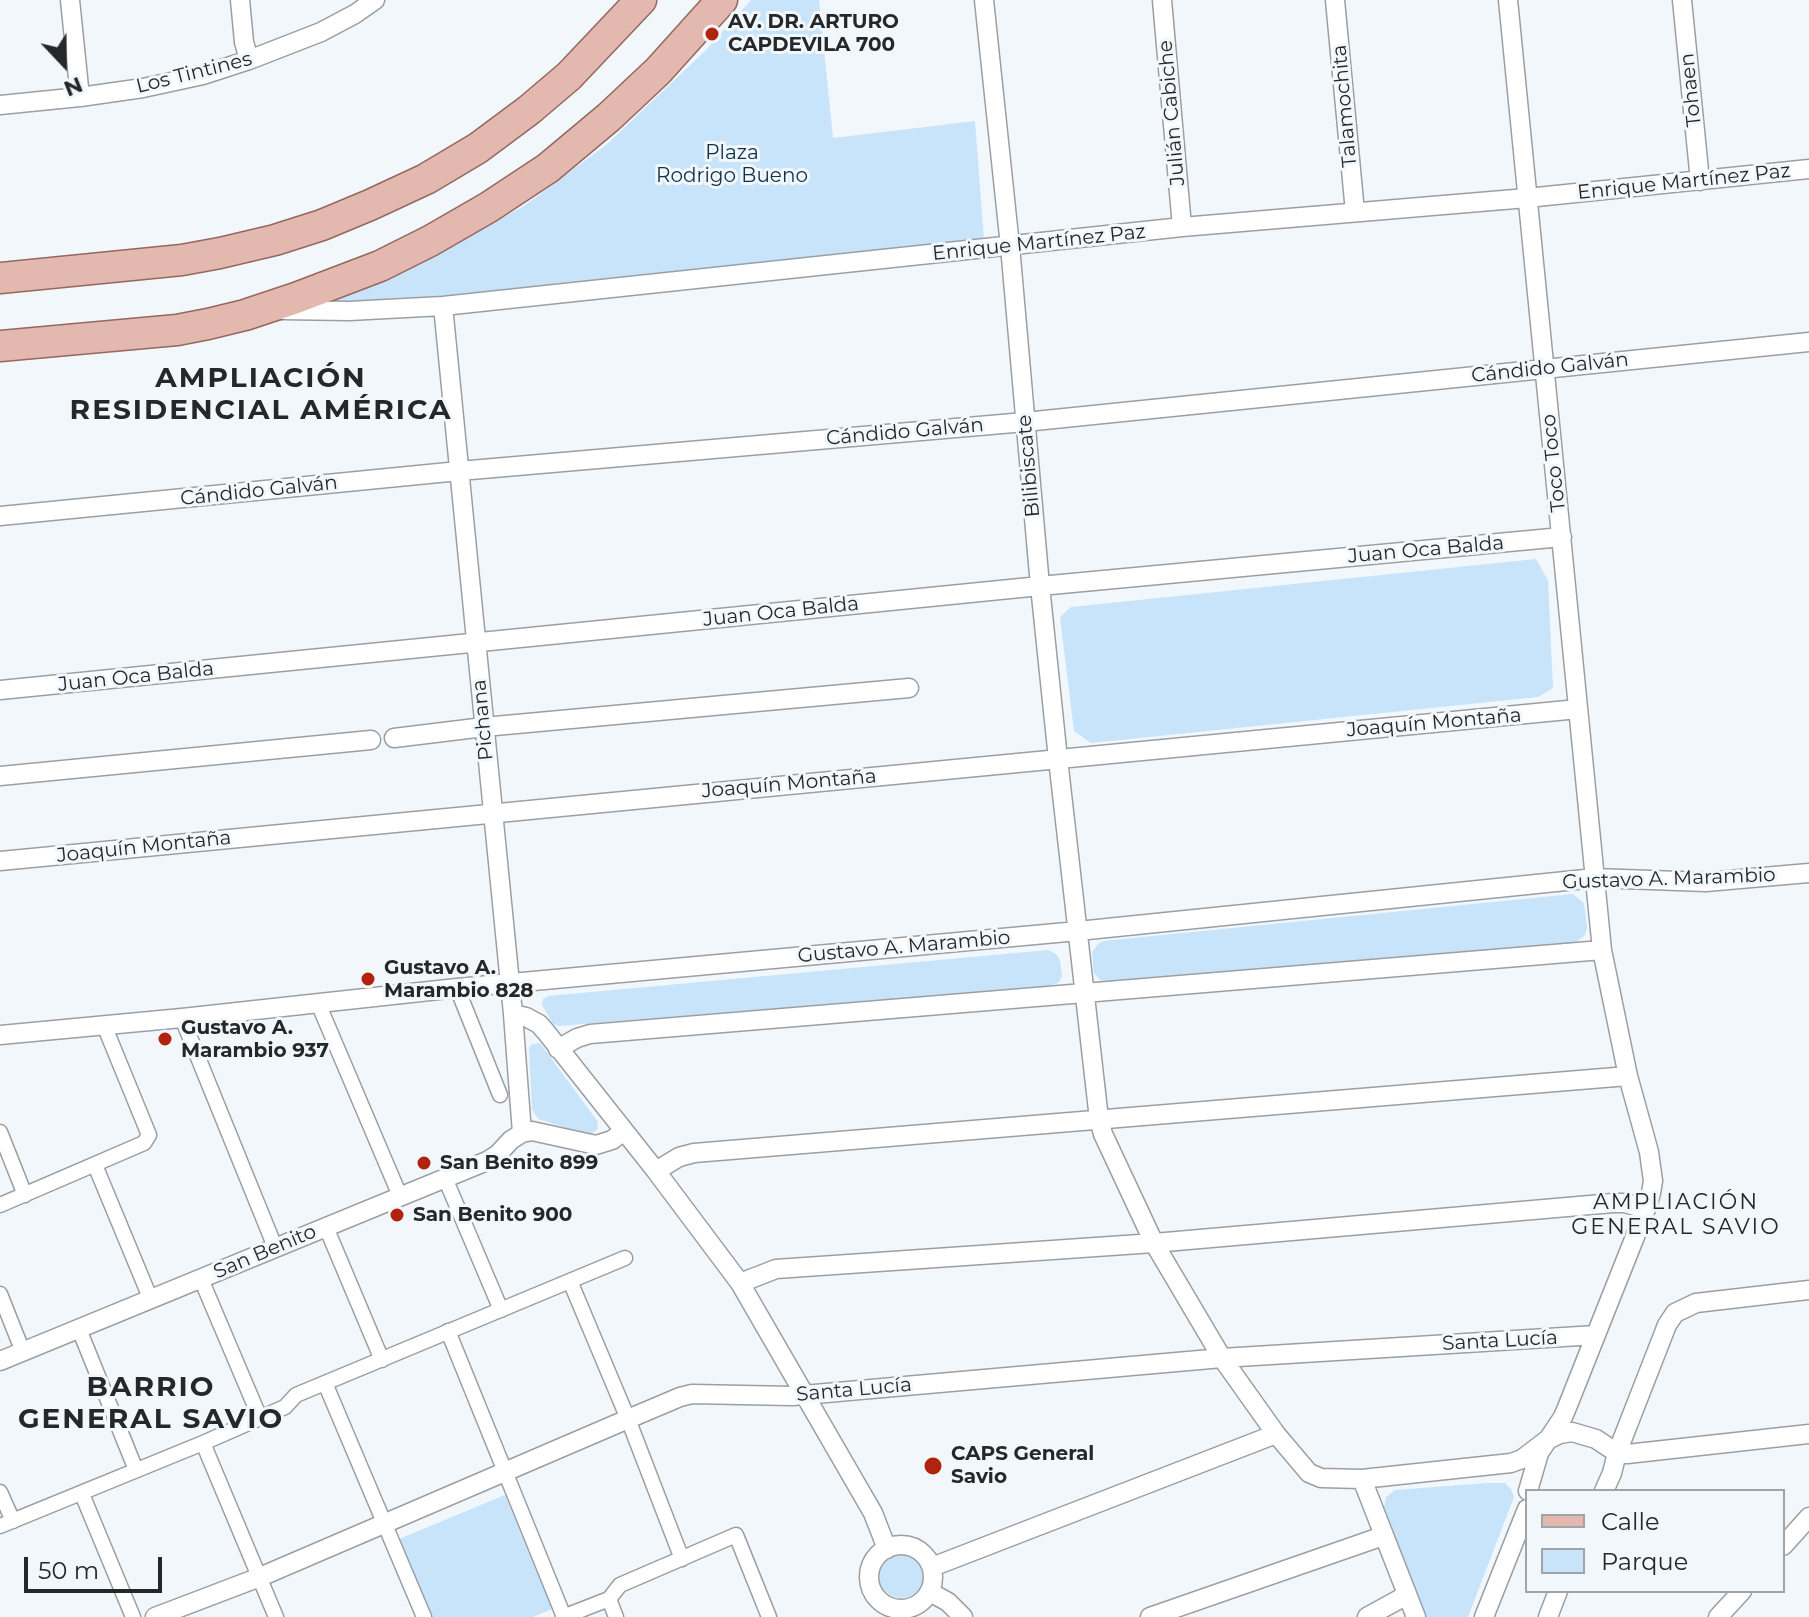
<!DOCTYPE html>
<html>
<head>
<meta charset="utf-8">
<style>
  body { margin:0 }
  #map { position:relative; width:1809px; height:1617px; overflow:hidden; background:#f2f7fb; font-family:Montserrat,sans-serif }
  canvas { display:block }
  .legend { position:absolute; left:1525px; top:1489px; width:260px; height:104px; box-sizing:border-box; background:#f2f7fb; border:2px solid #a0a4a7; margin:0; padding:10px 14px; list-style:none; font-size:24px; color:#252729 }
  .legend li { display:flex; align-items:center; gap:16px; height:40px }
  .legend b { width:40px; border:2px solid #a0a4a7 }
  .north { position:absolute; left:24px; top:24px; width:80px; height:80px; -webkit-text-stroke:6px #f2f7fb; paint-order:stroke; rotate:158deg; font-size:22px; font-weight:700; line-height:32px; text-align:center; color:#252729 }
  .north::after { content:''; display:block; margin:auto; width:28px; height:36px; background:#252729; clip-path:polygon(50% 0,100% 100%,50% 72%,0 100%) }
  .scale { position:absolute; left:24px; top:1557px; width:138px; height:36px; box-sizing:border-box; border:4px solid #252729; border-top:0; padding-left:10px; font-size:24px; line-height:28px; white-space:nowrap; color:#252729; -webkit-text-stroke:6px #f2f7fb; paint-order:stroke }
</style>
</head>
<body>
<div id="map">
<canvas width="1809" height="1617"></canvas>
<ul class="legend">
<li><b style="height:10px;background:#e3b8af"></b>Calle</li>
<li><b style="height:22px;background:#c7e4fb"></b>Parque</li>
</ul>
<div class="north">N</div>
<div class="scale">50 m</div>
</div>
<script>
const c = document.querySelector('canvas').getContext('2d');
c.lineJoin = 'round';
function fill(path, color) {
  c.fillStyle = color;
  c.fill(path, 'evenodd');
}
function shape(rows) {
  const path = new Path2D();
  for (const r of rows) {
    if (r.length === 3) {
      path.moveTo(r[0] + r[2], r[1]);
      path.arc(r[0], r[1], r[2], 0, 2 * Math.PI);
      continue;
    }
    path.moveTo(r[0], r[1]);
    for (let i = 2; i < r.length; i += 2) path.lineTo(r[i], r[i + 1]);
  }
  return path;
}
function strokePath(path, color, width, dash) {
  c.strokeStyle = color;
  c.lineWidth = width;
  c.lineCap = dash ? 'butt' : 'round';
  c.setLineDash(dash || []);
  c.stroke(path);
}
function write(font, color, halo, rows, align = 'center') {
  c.font = font + ' Montserrat,sans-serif';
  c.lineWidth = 6;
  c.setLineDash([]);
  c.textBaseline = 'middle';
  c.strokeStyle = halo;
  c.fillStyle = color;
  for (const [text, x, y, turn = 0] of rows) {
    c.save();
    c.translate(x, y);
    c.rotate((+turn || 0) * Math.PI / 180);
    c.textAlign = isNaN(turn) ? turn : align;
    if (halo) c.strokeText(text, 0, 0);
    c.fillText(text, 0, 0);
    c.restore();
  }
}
fill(shape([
  [751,0,819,0,833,138,975,121,984,240,416,301,309,305,411,268,524,206,606,145,706,50],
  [1536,559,1548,580,1553,688,1538,697,1091,743,1074,731,1060,617,1071,607],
  [1573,894,1584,903,1587,928,1585,935,1573,945,1106,981,1100,980,1094,973,1092,952,1099,943,1103,941],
  [1048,950,1056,954,1060,960,1062,976,1059,982,1050,986,559,1026,553,1024,542,1005,543,999,548,996],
  [540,1043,598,1122,597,1130,589,1135,538,1119,532,1109,529,1048,532,1044],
  [1487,1483,1505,1483,1511,1489,1514,1497,1468,1617,1426,1617,1384,1507,1386,1497,1395,1490],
  [505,1495,552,1609,533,1617,432,1617,399,1539],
  [901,1576,22]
]), '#c7e4fb');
const pedestrian = shape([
  [457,988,500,1095],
  [318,1003,400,1196],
  [182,1018,275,1247],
  [0,1132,25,1195],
  [95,1165,151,1300],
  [445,1178,501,1310],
  [0,1205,144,1143,149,1135,104,1025],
  [326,1227,382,1360],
  [201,1279,260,1418],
  [570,1281,628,1419,682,1559],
  [0,1294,23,1352],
  [79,1329,136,1470],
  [448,1331,564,1617],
  [325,1383,424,1617],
  [203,1443,276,1617],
  [0,1492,13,1521],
  [82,1494,133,1617],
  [0,1526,203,1443,285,1407,296,1395,625,1258],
  [609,1599,616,1617],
  [563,1617,609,1599,620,1585,736,1535,769,1617]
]);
const minor = shape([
  [70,0,80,97],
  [240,0,244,42,249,60],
  [984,0,1010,246,1040,586,1058,759,1099,1119,1103,1134,1154,1243,1222,1358,1276,1434,1309,1473,1321,1478,1362,1479,1511,1463,1522,1459,1547,1440,1560,1434,1572,1432,1596,1439,1617,1453,1627,1454,1809,1434],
  [1162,0,1182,227],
  [1335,0,1355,212],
  [1508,0,1602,950,1628,1076,1649,1152,1653,1181,1651,1193,1646,1209,1568,1405,1563,1417,1539,1453,1528,1491],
  [1682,0,1700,181],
  [0,105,80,97,143,88,203,75,249,60,321,32,355,14,375,0],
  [443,306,513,1014,522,1133],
  [280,310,349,311,443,306,1182,227,1527,198,1809,169],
  [0,516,459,471,1025,422,1809,342],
  [0,690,1040,586,1562,537],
  [394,738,484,727,909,688],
  [0,776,371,740],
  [0,861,1578,709],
  [513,1014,526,1017,539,1024,546,1032,656,1171,740,1283,873,1513,887,1549],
  [0,1035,182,1018,457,988,1078,931,1595,878,1706,882,1809,873],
  [558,1049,577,1038,590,1034,1602,950],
  [656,1171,679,1157,694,1153,1628,1076],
  [740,1283,776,1269,1154,1243,1613,1203,1625,1203,1646,1209],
  [0,1361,487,1161,498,1154,511,1140,522,1133,532,1131,596,1145,612,1140,624,1131],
  [1362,1479,1416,1617],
  [1604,1491,1612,1473,1617,1453,1667,1325,1675,1313,1696,1303,1809,1290],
  [901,1577,32],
  [1783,1546,1809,1517],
  [932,1567,1276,1434],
  [930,1592,948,1602,963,1617],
  [155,1617,260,1577,628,1419,680,1397,692,1394,792,1396,1222,1358,1596,1335],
  [1150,1617,1383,1536],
  [1367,1617,1407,1595],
  [1484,1617,1527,1509],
  [1548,1617,1558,1591],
  [1718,1617,1742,1591]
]);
const primary = shape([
  [0,278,182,260,220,253,275,240,322,225,370,205,426,179,478,148,529,110,569,76,641,0],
  [0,346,177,330,208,324,245,315,296,298,380,266,430,241,489,207,548,168,609,117,658,71,722,0]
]);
strokePath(pedestrian, '#9b9fa3', 17);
strokePath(minor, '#9b9fa3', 21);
strokePath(primary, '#95675e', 33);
strokePath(pedestrian, '#fff', 14);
strokePath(minor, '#fff', 18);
strokePath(primary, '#e3b8af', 30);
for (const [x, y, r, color] of [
  [712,34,8,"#b1230c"],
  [368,979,8,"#b1230c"],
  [165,1039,8,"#b1230c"],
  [424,1163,8,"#b1230c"],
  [397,1215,8,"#b1230c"],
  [933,1466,10,"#b1230c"]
]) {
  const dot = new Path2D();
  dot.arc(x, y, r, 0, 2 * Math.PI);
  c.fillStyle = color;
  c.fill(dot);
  strokePath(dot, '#f2f7fb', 3);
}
write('bold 20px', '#252729', '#f2f7fb', [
  ["AV. DR. ARTURO",728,22],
  ["CAPDEVILA 700",728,45],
  ["Gustavo A.",384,968],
  ["Marambio 828",384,991],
  ["Gustavo A.",181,1028],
  ["Marambio 937",181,1051],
  ["San Benito 899",440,1163],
  ["San Benito 900",413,1215],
  ["CAPS General",951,1454],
  ["Savio",951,1477]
], 'left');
write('20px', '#252729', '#f2f7fb', [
  ["Los Tintines",194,73,-14],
  ["Tohaen",1691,90,-96],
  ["Talamochita",1345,106,-95],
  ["Julián Cabiche",1172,113,-95],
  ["Enrique Martínez Paz",1684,182,-6],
  ["Enrique Martínez Paz",1039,243,-6],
  ["Cándido Galván",1550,368,-6],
  ["Cándido Galván",905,432,-5],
  ["Toco Toco",1554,463,-96],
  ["Bilibiscate",1029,466,-95],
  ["Cándido Galván",259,491,-6],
  ["Juan Oca Balda",1426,550,-5],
  ["Juan Oca Balda",781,612,-6],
  ["Juan Oca Balda",136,677,-6],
  ["Pichana",483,720,-95],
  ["Joaquín Montaña",1434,723,-5],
  ["Joaquín Montaña",789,784,-5],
  ["Joaquín Montaña",144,847,-6],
  ["Gustavo A. Marambio",1669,879,-2],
  ["Gustavo A. Marambio",904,947,-5],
  ["San Benito",265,1252,-23],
  ["Santa Lucía",1500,1341,-3],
  ["Santa Lucía",854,1390,-5]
]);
write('20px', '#0f3147', '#f2f7fb', [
  ["Plaza",732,153],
  ["Rodrigo Bueno",732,176]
]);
c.letterSpacing = '2px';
write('22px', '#252729', '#f2f7fb', [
  ["AMPLIACIÓN",1676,1203],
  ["GENERAL SAVIO",1676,1228]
]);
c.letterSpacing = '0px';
c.letterSpacing = '2px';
write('bold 28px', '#252729', '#f2f7fb', [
  ["AMPLIACIÓN",261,379],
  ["RESIDENCIAL AMÉRICA",261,411],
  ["BARRIO",151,1388],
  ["GENERAL SAVIO",151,1420]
]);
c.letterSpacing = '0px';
</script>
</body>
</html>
